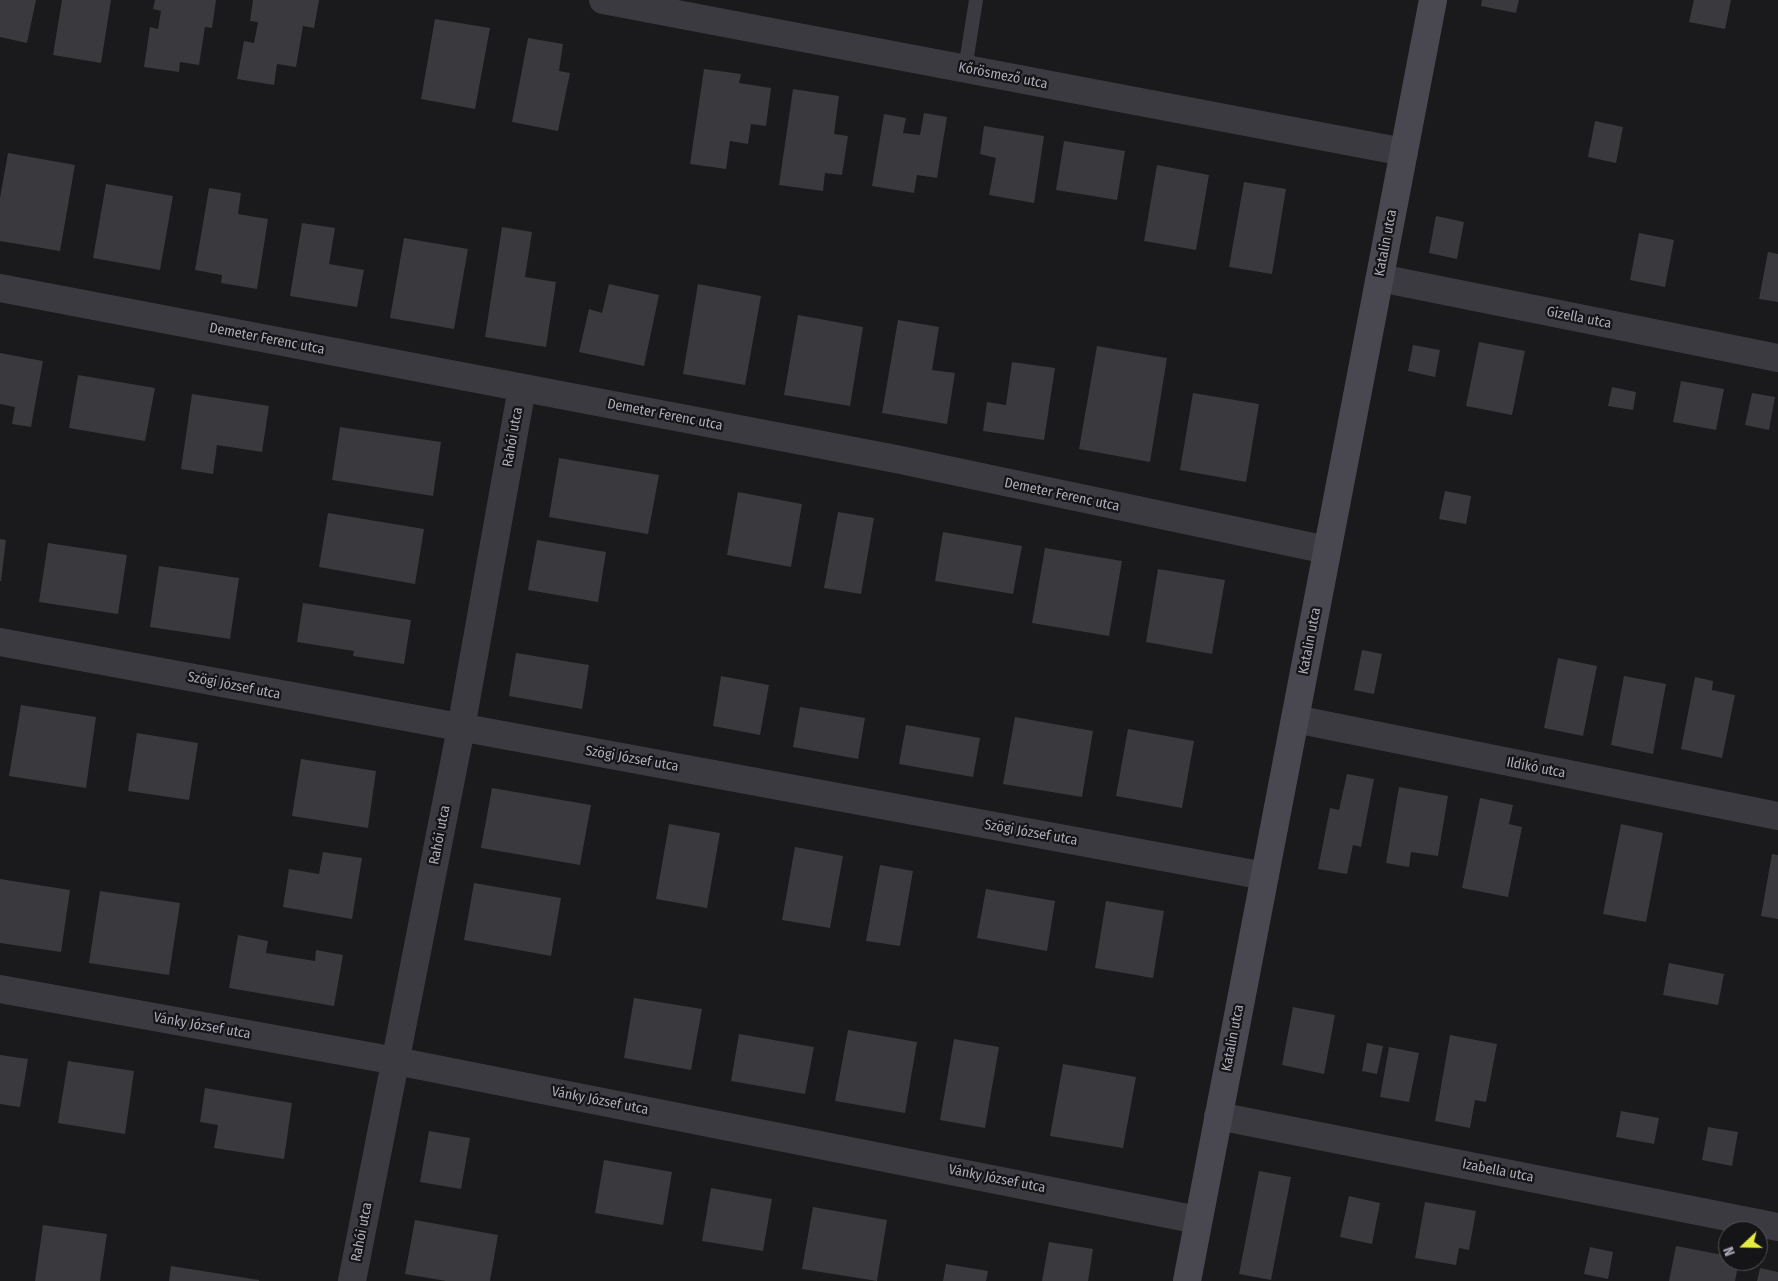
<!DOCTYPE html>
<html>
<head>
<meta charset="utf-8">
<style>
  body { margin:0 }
  #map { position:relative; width:1778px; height:1281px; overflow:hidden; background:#1a191b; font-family:"Fira Sans Condensed",sans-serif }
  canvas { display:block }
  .north { position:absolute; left:1718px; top:1221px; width:50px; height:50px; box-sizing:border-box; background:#151416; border:1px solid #525158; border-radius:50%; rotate:249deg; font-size:14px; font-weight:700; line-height:20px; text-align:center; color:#adacba }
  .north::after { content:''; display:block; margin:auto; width:18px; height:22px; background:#e5ec41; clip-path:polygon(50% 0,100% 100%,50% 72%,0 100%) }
</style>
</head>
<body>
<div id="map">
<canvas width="1778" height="1281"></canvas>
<div class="north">N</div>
</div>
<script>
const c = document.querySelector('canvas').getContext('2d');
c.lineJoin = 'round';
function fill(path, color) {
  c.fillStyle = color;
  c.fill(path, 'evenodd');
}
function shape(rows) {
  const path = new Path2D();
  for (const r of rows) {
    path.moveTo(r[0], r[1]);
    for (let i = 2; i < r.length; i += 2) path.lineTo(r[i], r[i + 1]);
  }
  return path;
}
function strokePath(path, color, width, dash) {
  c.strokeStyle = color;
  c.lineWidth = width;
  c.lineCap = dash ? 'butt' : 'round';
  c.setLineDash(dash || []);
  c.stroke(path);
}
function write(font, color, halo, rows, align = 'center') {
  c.font = font + ' "Fira Sans Condensed",sans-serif';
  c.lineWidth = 4.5;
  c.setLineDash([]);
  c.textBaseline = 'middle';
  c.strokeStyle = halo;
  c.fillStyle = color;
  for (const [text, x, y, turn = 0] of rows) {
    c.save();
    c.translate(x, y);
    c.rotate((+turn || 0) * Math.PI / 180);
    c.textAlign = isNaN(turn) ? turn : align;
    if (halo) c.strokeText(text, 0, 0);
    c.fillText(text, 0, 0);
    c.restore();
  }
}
fill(shape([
  [0,0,36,0,27,43,0,37],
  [62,0,111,0,101,63,53,55],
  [155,0,216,0,212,28,205,27,199,65,180,62,179,72,144,67,150,27,158,29,161,11,153,9],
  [253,0,319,0,314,28,303,26,296,67,277,64,274,85,237,79,244,41,254,43,258,22,250,21],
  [1482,0,1519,0,1516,13,1481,6],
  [1694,0,1731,0,1725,29,1689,22],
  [435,19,490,28,475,109,421,99],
  [528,38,563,44,559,71,570,73,558,131,512,122],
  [704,69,741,74,739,83,771,88,766,126,751,124,748,144,730,141,726,169,690,164],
  [793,89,839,96,834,134,848,136,842,175,825,173,823,191,779,185],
  [924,113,947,117,937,178,917,175,914,193,872,186,884,114,906,118,903,133,920,135],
  [1595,121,1623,127,1616,163,1588,157],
  [984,126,1044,136,1034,203,989,195,996,158,980,154],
  [1064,141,1125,151,1117,200,1056,190],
  [8,153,75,165,60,251,0,241,0,198],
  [1157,165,1209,175,1196,250,1144,241],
  [1244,182,1286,189,1272,274,1229,267],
  [106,184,173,196,160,270,93,258],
  [209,188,241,193,238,214,268,219,257,289,221,283,222,275,195,270],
  [1436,216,1464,222,1457,259,1429,253],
  [302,223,335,228,329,264,364,270,357,307,290,296],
  [502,227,532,232,525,277,556,282,546,347,485,337],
  [1639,233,1674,240,1665,287,1630,280],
  [404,238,468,249,454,329,390,318],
  [1768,252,1778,254,1778,302,1759,299],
  [609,284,659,295,644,366,579,352,589,309,602,313],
  [698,284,761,296,745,385,683,374],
  [798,315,863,327,850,406,784,395],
  [898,320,939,327,932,370,955,373,947,424,882,413],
  [1479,342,1525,351,1512,415,1466,406],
  [1413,345,1440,350,1435,377,1408,371],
  [1097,346,1167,358,1150,462,1079,449],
  [0,353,43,361,31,427,12,424,15,407,0,404],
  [1012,362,1055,368,1044,440,983,431,987,402,1006,405],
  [78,375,155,388,145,441,69,428],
  [1681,381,1724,389,1716,430,1673,422],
  [1612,387,1636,392,1633,410,1608,406],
  [1193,393,1259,404,1246,482,1180,470],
  [1752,393,1775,397,1769,430,1745,425],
  [192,394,269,406,262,452,217,445,213,474,181,469],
  [340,427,441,442,433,496,332,480],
  [559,458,659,475,648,534,549,517],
  [1445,491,1471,496,1466,524,1439,519],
  [738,492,802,504,791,567,727,555],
  [838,512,874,518,861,594,824,588],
  [328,513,424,529,415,584,319,567],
  [943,532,1022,546,1013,594,935,581],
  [0,539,6,540,1,581,0,581],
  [537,540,606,552,598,602,528,590],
  [48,543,127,555,118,614,39,602],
  [1045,548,1122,561,1109,636,1032,623],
  [159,566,239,578,230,639,150,627],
  [1158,569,1225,580,1212,654,1146,642],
  [303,603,411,620,404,664,353,656,354,651,297,642],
  [1362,650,1382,654,1374,694,1354,690],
  [516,653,589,665,582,709,509,696],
  [1558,658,1597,666,1583,736,1544,728],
  [721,676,769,685,760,735,713,726],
  [1624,676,1666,684,1653,754,1611,745],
  [1695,677,1713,681,1712,690,1735,695,1722,758,1681,749],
  [21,705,96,717,86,788,9,776],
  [800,707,865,718,858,759,793,747],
  [1015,717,1093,731,1082,797,1003,784],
  [906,725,980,738,973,777,899,764],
  [1128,729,1194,741,1182,808,1116,796],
  [137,733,198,743,189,800,128,791],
  [301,759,376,771,368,828,292,816],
  [1347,774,1374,779,1361,847,1353,845,1347,874,1318,869,1330,808,1339,810],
  [1399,787,1448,796,1438,856,1411,852,1409,867,1386,863],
  [492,788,591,805,580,865,481,848],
  [1480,798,1513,805,1509,824,1522,827,1508,897,1462,888],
  [669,824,720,833,707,908,656,899],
  [1621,824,1663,833,1646,922,1603,914],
  [795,847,843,856,830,928,782,920],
  [323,852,362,858,352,919,283,907,289,869,319,874],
  [1772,854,1778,855,1778,919,1761,916],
  [880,865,913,871,900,946,866,941],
  [0,879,70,890,61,952,0,943],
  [474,883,561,898,551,956,464,940],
  [986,889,1055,901,1047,951,977,938],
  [100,891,180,903,169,975,89,963],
  [1106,901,1164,911,1153,978,1095,968],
  [238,935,268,941,266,953,315,961,316,950,343,955,334,1006,229,988],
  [1669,963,1724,974,1718,1005,1663,995],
  [634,998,702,1009,691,1070,624,1058],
  [1293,1007,1335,1015,1324,1074,1282,1065],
  [848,1030,917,1042,905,1113,835,1101],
  [739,1034,814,1047,805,1094,731,1081],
  [1450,1035,1497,1044,1486,1102,1475,1100,1470,1128,1435,1121],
  [954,1039,999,1047,985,1128,940,1120],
  [1367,1043,1383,1046,1377,1074,1362,1071],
  [1389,1047,1419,1053,1409,1102,1380,1097],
  [0,1055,28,1059,20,1107,0,1104],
  [68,1061,134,1071,125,1134,58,1123],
  [1063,1064,1136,1077,1123,1148,1050,1136],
  [205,1088,292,1103,284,1159,214,1148,218,1125,200,1122],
  [1621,1111,1659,1118,1654,1144,1616,1137],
  [1708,1127,1738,1132,1732,1166,1702,1160],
  [429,1131,470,1138,461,1189,420,1182],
  [604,1160,672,1172,663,1225,595,1213],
  [1259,1171,1291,1177,1271,1280,1239,1274],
  [711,1188,772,1199,763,1251,702,1241],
  [1349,1196,1380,1203,1372,1244,1340,1237],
  [1425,1202,1476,1211,1469,1250,1459,1248,1456,1265,1415,1258],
  [813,1207,887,1220,877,1281,802,1269],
  [415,1220,498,1235,490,1281,446,1281,405,1274],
  [43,1225,107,1234,100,1281,35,1281],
  [1049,1242,1093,1249,1088,1281,1042,1281],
  [1676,1246,1728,1256,1728,1261,1739,1261,1735,1281,1669,1281],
  [1590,1247,1613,1252,1608,1279,1584,1274],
  [946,1264,988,1271,986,1281,943,1281],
  [171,1266,259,1280,259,1281,169,1281],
  [1760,1268,1778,1272,1778,1281,1757,1281]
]), '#3a393d');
strokePath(shape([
  [965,69,976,0]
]), '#3b3a40', 14);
strokePath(shape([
  [603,0,1404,152],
  [1380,278,1778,358],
  [0,288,896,459,1327,550],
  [0,642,1265,876],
  [1295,719,1778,816],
  [0,989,396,1061,1198,1220],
  [1218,1116,1778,1227],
  [352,1281,461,728,522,388]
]), '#3b3a40', 28);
strokePath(shape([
  [1187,1281,1433,0]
]), '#494850', 28);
write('14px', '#adacba', '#151416', [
  ["Kőrösmező utca",1003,76,11],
  ["Katalin utca",1386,243,-79],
  ["Gizella utca",1579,318,11],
  ["Demeter Ferenc utca",267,339,11],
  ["Demeter Ferenc utca",665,415,11],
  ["Rahói utca",513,437,-80],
  ["Demeter Ferenc utca",1062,495,12],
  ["Katalin utca",1310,641,-79],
  ["Szögi József utca",234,686,11],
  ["Szögi József utca",632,759,10],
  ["Ildikó utca",1536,768,11],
  ["Szögi József utca",1031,833,10],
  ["Rahói utca",440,835,-79],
  ["Vánky József utca",202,1026,10],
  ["Katalin utca",1233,1038,-79],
  ["Vánky József utca",600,1101,11],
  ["Izabella utca",1498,1171,11],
  ["Vánky József utca",997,1179,11],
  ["Rahói utca",362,1232,-79]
]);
</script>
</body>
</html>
